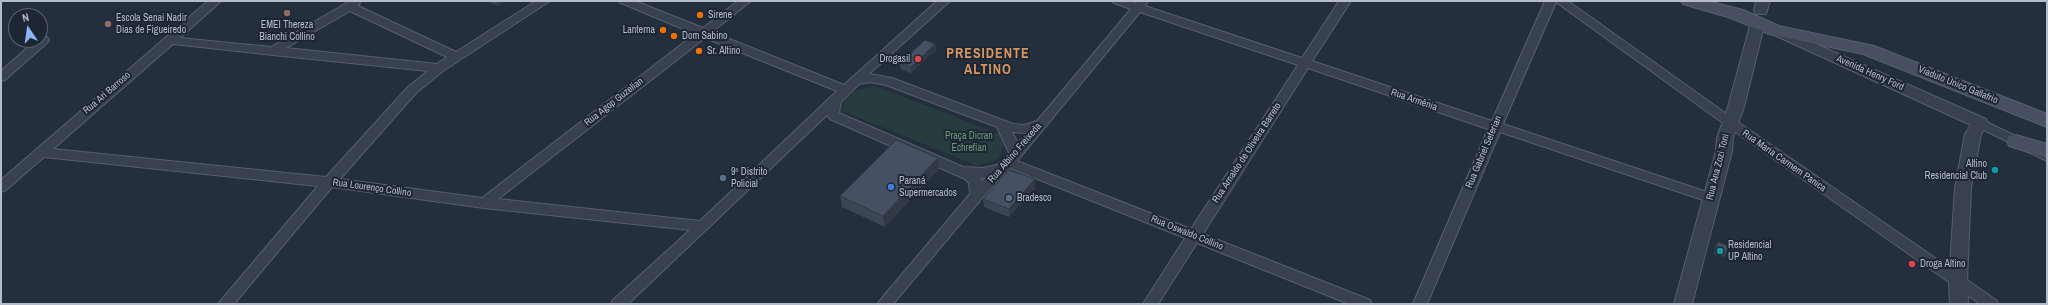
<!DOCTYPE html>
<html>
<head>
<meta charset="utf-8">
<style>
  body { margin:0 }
  #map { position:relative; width:2048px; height:305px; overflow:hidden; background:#242f3e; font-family:"Archivo Narrow",sans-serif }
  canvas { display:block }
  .frame { position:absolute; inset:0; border:2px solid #b4bcc9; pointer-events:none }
  .north { position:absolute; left:8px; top:8px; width:40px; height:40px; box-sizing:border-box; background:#1d2633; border:1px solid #59626f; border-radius:50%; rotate:347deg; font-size:11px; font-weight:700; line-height:16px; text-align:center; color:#b4bcc9 }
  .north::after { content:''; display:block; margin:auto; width:14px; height:18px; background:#8ab4f8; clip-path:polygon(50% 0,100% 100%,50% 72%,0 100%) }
</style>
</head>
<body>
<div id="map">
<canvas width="2048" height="305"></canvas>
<div class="frame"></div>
<div class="north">N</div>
</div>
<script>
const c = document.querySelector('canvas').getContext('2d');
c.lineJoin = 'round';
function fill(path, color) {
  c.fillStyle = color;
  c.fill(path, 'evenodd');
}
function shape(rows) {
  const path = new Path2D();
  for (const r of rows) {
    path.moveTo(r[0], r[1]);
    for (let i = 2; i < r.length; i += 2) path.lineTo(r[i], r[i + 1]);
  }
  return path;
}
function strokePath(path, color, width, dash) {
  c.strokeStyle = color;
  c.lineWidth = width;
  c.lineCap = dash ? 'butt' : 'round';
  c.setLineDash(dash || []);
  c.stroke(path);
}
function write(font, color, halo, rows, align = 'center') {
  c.font = font + ' "Archivo Narrow",sans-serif';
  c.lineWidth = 4;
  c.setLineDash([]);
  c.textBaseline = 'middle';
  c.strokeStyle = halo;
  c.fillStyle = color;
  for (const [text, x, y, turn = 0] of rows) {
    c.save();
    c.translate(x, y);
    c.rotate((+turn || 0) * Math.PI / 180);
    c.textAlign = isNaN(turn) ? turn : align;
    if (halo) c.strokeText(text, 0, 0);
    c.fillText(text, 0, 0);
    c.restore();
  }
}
fill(shape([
  [875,86,999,134,1004,143,1001,155,994,161,978,166,842,111,845,101,854,91]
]), '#263c3f');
const minor = shape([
  [208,1,221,1,180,38,271,47,350,1,361,1,358,6,456,52,536,1,550,1,443,71,416,93,340,179,482,198,695,34,621,3,619,1,635,1,703,28,738,1,751,1,712,32,844,85,937,1,950,1,869,74,892,78,1013,124,1024,125,1037,121,1131,9,1114,3,1112,1,1129,1,1136,3,1138,1,1148,1,1145,6,1302,58,1339,1,1351,1,1312,61,1492,121,1545,1,1568,1,1735,120,1996,300,1998,304,1980,304,1727,126,1556,2,1503,124,1716,195,1718,198,1716,201,1711,203,1706,201,1500,132,1427,304,1413,304,1488,129,1308,68,1203,234,1370,300,1372,304,1349,304,1197,243,1158,304,1143,304,1185,238,1010,168,982,198,893,304,877,304,970,194,969,183,965,179,830,119,827,115,628,304,611,304,613,300,690,230,484,208,332,187,234,304,218,304,318,186,44,157,6,190,1,192,1,180,208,1],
  [350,11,447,57,437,64,286,48,350,11],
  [1140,12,1298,65,1191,229,1017,161,1140,12],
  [705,38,837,91,700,221,498,199,705,38],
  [173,44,273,55,428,71,408,87,326,177,53,149,173,44],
  [870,82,886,85,997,127,1009,153,997,165,983,168,963,167,839,113,841,102,859,84,870,82],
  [1012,132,1025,133,1027,133,1018,143,1012,132],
  [986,177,982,182,980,178,983,178,986,177],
  [43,36,47,37,49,40,47,43,5,80,1,81,1,71,36,40,40,40,40,37,43,36],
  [1980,119,2047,151,2047,161,1976,126,1974,123,1976,120,1980,119]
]);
const tertiary = shape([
  [1756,1,1770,1,1766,14,1756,14,1754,11,1756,1],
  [1758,18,1763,19,1765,22,1744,107,1733,138,1732,151,1692,304,1674,304,1716,151,1717,138,1728,107,1751,22,1753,19,1758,18],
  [1777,27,1986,119,1988,123,1981,134,1971,188,1967,281,1968,304,1950,304,1949,281,1955,188,1965,134,1971,125,1772,34,1770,31,1772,28,1777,27]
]);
const secondary = shape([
  [1681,1,1708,1,1743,10,1779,26,1874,46,2047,114,2047,127,1863,54,1769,34,1731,18,1683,4,1681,1],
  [2016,135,2047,144,2047,158,2009,146,2007,141,2009,136,2016,135]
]);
strokePath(minor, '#565f6c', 2);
strokePath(tertiary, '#565f6c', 2);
strokePath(secondary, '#565f6c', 2);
fill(minor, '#38414e');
fill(tertiary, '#38414e');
fill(secondary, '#465061');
fill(shape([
  [487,1,505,1,498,6],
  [935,44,936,50,911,73,901,69,900,63],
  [939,169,885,227,842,207,840,196],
  [1035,179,1035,188,1009,217,984,207,983,199],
  [1718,242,1726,254,1724,257,1714,254,1716,245]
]), '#3b4654');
fill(shape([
  [496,1,505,1,498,6],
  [935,44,936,50,911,73,911,67],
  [938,158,939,169,885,227,883,216],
  [1035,179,1035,188,1009,217,1009,209]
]), '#303945');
const building = shape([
  [925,40,935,44,911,67,900,63,925,40],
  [896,140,938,158,883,216,840,196,896,140],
  [1009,170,1035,179,1009,209,983,199,1009,170],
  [1718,242,1728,246,1726,254,1716,250,1718,242]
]);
fill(building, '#455162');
strokePath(building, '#303945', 1);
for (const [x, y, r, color] of [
  [287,13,4,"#8d6e63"],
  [700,15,4,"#e8710a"],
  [108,24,4,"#8d6e63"],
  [663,30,4,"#e8710a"],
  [674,36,4,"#e8710a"],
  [699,51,4,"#e8710a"],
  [918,59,4,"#e0444e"],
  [1995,170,4,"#0f9aa8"],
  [723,178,4,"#5c6f8a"],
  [891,187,4,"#3f7fe0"],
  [1009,198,4,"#5c6f8a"],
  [1720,251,4,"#0f9aa8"],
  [1912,264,4,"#e0444e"]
]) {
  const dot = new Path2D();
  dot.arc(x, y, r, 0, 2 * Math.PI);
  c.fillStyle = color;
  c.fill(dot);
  strokePath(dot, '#1d2633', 1.5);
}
write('10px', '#b4bcc9', '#1d2633', [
  ["Sirene",708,15],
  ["Escola Senai Nadir",116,18],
  ["Dias de Figueiredo",116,30],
  ["EMEI Thereza",287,25,"center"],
  ["Bianchi Collino",287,37,"center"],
  ["Lanterna",655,30,"right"],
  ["Dom Sabino",682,36],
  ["Sr. Altino",707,51],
  ["Drogasil",910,59,"right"],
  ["Altino",1987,164,"right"],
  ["Residencial Club",1987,176,"right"],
  ["9º Distrito",731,172],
  ["Policial",731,184],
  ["Paraná",899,181],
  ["Supermercados",899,193],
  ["Bradesco",1017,198],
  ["Residencial",1728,245],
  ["UP Altino",1728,257],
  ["Droga Altino",1920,264]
], 'left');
write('10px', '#b4bcc9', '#1d2633', [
  ["Avenida Henry Ford",1870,73,24],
  ["Viaduto Único Gallafrio",1958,85,22],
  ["Rua Ari Barroso",107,93,-41],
  ["Rua Armênia",1414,100,19],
  ["Rua Agop Guzelian",614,102,-38],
  ["Rua Gabriel Seferian",1484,152,-67],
  ["Rua Albino Freixeda",1015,153,-49],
  ["Rua Arnaldo de Oliveira Barreto",1247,153,-57],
  ["Rua Maria Carmem Panica",1784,161,35],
  ["Rua Ana Zozi Toni",1718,167,-76],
  ["Rua Lourenço Collino",372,188,8],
  ["Rua Oswaldo Collino",1187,233,22]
]);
write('10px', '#6b9a76', '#1d2633', [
  ["Praça Dicran",969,136],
  ["Echrefian",969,148]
]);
c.letterSpacing = '1px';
write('bold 14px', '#d59563', '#1d2633', [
  ["PRESIDENTE",988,54],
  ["ALTINO",988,70]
]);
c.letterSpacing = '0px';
</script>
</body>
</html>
